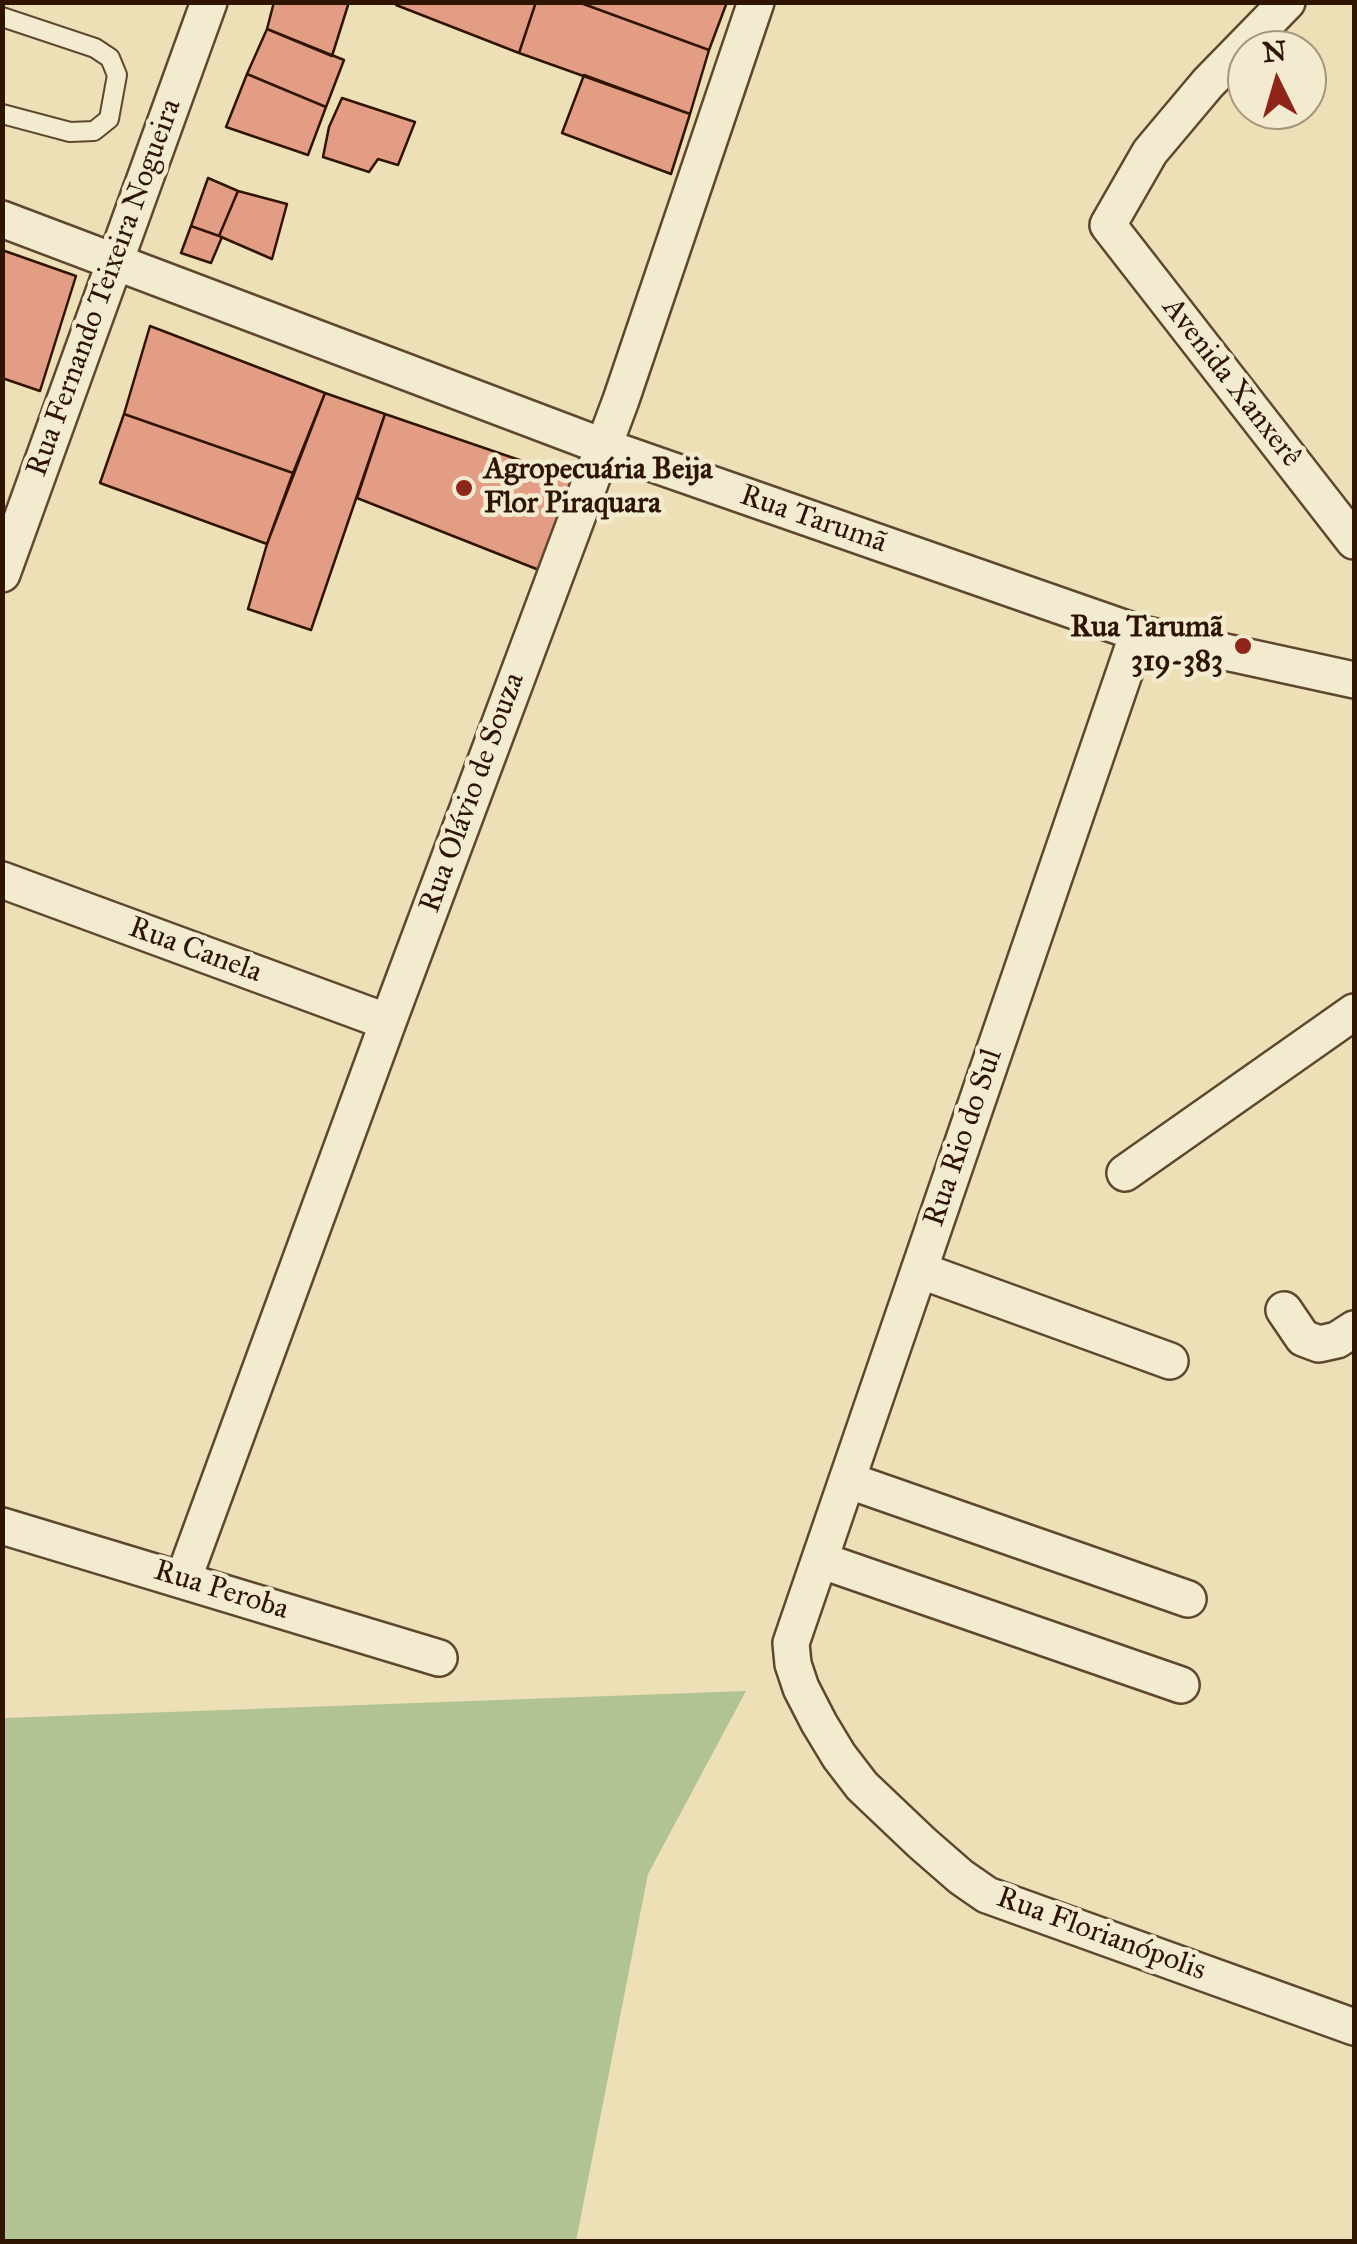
<!DOCTYPE html>
<html>
<head>
<meta charset="utf-8">
<style>
  body { margin:0 }
  #map { position:relative; width:1357px; height:2244px; overflow:hidden; background:#ede0b6; font-family:"IM FELL Great Primer",serif }
  canvas { display:block }
  .frame { position:absolute; inset:0; border:5px solid #2f1400; pointer-events:none }
  .north { position:absolute; left:1227px; top:30px; width:100px; height:100px; box-sizing:border-box; background:#f3ebd0; border:2px solid #a5957d; border-radius:50%; rotate:355deg; font-size:28px; font-weight:700; line-height:40px; text-align:center; color:#2f1400 }
  .north::after { content:''; display:block; margin:auto; width:35px; height:45px; background:#8f2418; clip-path:polygon(50% 0,100% 100%,50% 72%,0 100%) }
</style>
</head>
<body>
<div id="map">
<canvas width="1357" height="2244"></canvas>
<div class="frame"></div>
<div class="north">N</div>
</div>
<script>
const c = document.querySelector('canvas').getContext('2d');
c.lineJoin = 'round';
function fill(path, color) {
  c.fillStyle = color;
  c.fill(path, 'evenodd');
}
function shape(rows) {
  const path = new Path2D();
  for (const r of rows) {
    path.moveTo(r[0], r[1]);
    for (let i = 2; i < r.length; i += 2) path.lineTo(r[i], r[i + 1]);
  }
  return path;
}
function strokePath(path, color, width, dash) {
  c.strokeStyle = color;
  c.lineWidth = width;
  c.lineCap = dash ? 'butt' : 'round';
  c.setLineDash(dash || []);
  c.stroke(path);
}
function write(font, color, halo, rows, align = 'center') {
  c.font = font + ' "IM FELL Great Primer",serif';
  c.lineWidth = 9;
  c.setLineDash([]);
  c.textBaseline = 'middle';
  c.strokeStyle = halo;
  c.fillStyle = color;
  for (const [text, x, y, turn = 0] of rows) {
    c.save();
    c.translate(x, y);
    c.rotate((+turn || 0) * Math.PI / 180);
    c.textAlign = isNaN(turn) ? turn : align;
    if (halo) c.strokeText(text, 0, 0);
    c.fillText(text, 0, 0);
    c.restore();
  }
}
fill(shape([
  [746,1691,648,1874,576,2241,3,2241,3,1718]
]), '#b2c393');
const building = shape([
  [274,2,349,2,332,56,267,29,274,2],
  [397,2,536,2,519,53,396,5,397,2],
  [536,2,578,2,709,50,690,114,519,53,536,2],
  [578,2,727,2,709,50,578,2],
  [267,29,344,60,326,107,247,74,267,29],
  [247,74,326,107,308,155,226,127,247,74],
  [584,75,690,114,671,174,562,133,584,75],
  [342,98,415,122,398,165,378,159,369,172,323,157,329,127,342,98],
  [208,178,238,191,219,236,191,226,208,178],
  [238,191,287,204,272,259,219,236,238,191],
  [191,226,222,237,211,263,181,253,191,226],
  [2,250,76,276,40,391,2,378,2,250],
  [150,326,325,393,293,473,124,414,150,326],
  [325,393,385,414,311,630,248,609,267,544,325,393],
  [124,414,293,473,267,544,100,483,124,414],
  [385,414,572,478,539,570,357,498,385,414]
]);
fill(building, '#e49d85');
strokePath(building, '#2f1400', 2.5);
const service = shape([
  [2,17,95,48,110,58,117,75,109,119,94,131,70,132,2,114]
]);
const minor = shape([
  [1287,2,1208,83,1150,152,1108,225,1354,541],
  [2,219,602,446,1138,633,1354,680],
  [2,574,209,2],
  [1138,633,791,1643,793,1664,801,1688,819,1723,839,1756,862,1786,922,1843,961,1877,987,1895,1354,2027],
  [2,880,388,1022],
  [1125,1173,1354,1012],
  [919,1270,1170,1361],
  [1284,1310,1303,1338,1319,1344,1337,1340,1354,1329],
  [847,1480,1188,1599],
  [2,1526,439,1658],
  [820,1560,1181,1685],
  [183,1580,388,1022,621,400,756,2]
]);
strokePath(service, '#5e472e', 22);
strokePath(minor, '#5e472e', 40);
strokePath(service, '#f3ebd0', 18);
strokePath(minor, '#f3ebd0', 35);
for (const [x, y, r, color] of [
  [464,488,10,"#8f2418"],
  [1243,646,10,"#8f2418"]
]) {
  const dot = new Path2D();
  dot.arc(x, y, r, 0, 2 * Math.PI);
  c.fillStyle = color;
  c.fill(dot);
  strokePath(dot, '#f3ebd0', 4);
}
write('30px', '#2f1400', '#f3ebd0', [
  ["Rua Fernando Teixeira Nogueira",105,288,-70],
  ["Avenida Xanxerê",1231,383,52],
  ["Rua Tarumã",813,520,19],
  ["Rua Olávio de Souza",473,793,-70],
  ["Rua Canela",195,951,20],
  ["Rua Rio do Sul",964,1138,-71],
  ["Rua Peroba",221,1591,17],
  ["Rua Florianópolis",1101,1935,20]
]);
write('bold 30px', '#2f1400', '#f3ebd0', [
  ["Agropecuária Beija",484,471],
  ["Flor Piraquara",484,505],
  ["Rua Tarumã",1223,629,"right"],
  ["319-383",1223,663,"right"]
], 'left');
</script>
</body>
</html>
